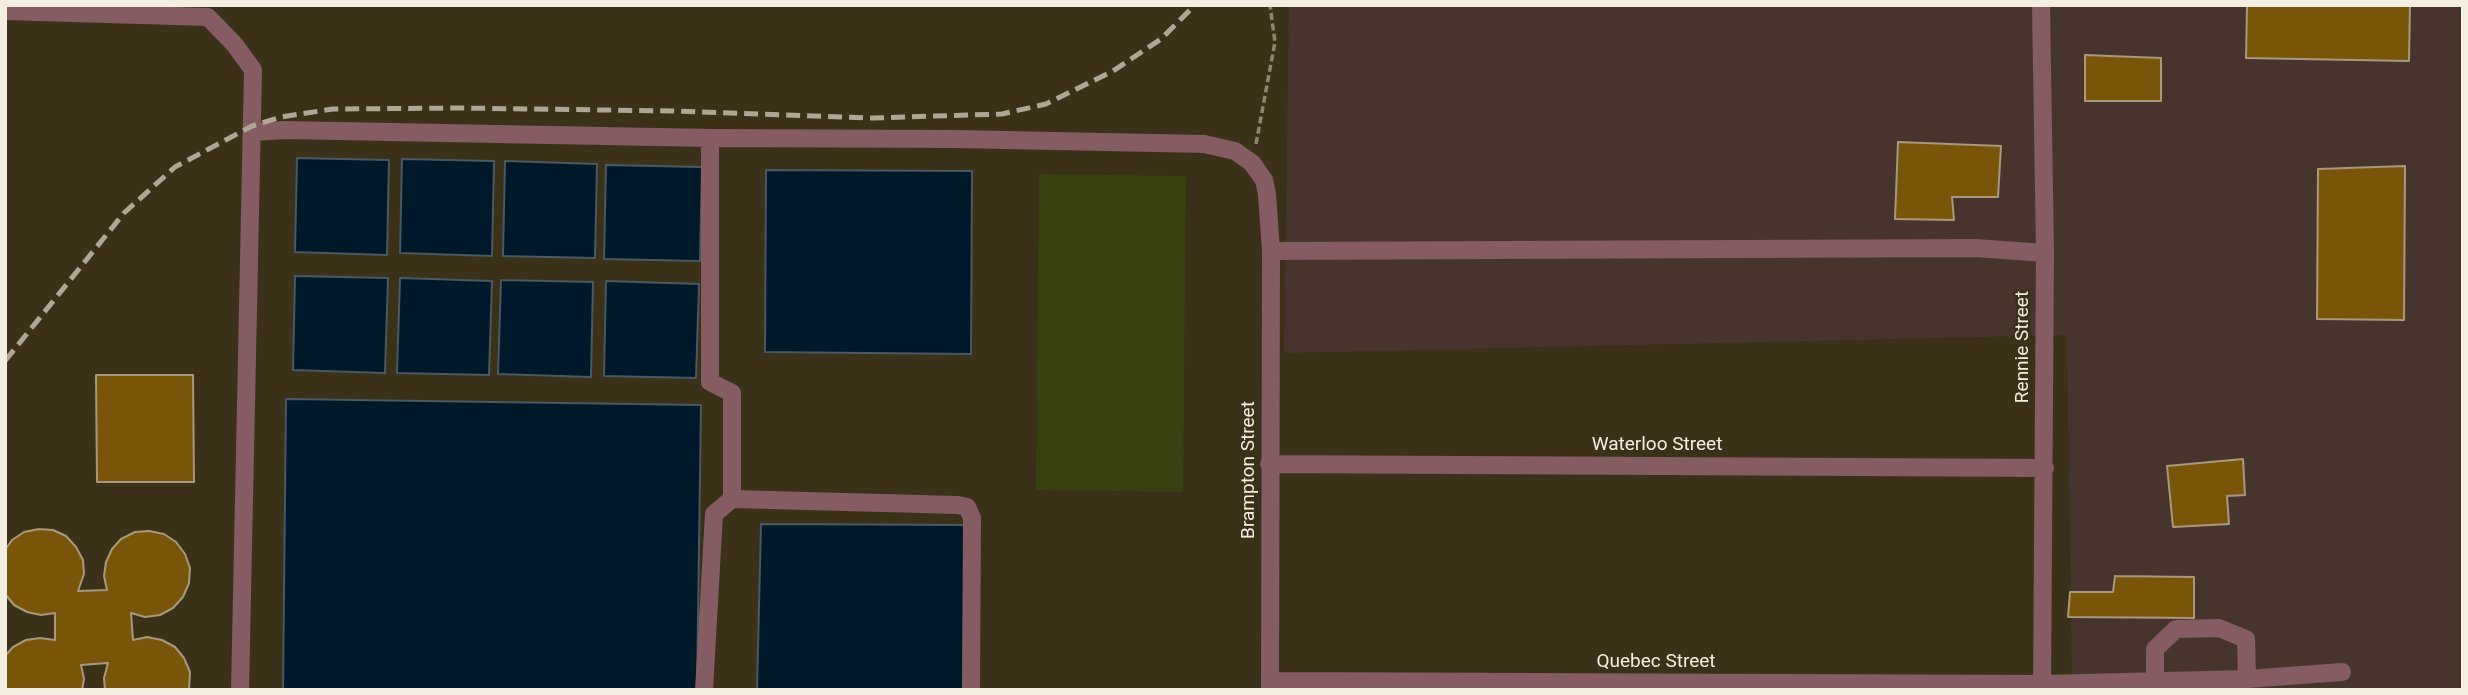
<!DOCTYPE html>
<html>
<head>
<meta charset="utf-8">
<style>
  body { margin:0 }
  #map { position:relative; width:2468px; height:695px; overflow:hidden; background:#3b3119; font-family:Roboto,sans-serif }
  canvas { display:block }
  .frame { position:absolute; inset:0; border:7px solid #f4eee0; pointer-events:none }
</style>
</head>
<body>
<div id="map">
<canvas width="2468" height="695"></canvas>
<div class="frame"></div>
</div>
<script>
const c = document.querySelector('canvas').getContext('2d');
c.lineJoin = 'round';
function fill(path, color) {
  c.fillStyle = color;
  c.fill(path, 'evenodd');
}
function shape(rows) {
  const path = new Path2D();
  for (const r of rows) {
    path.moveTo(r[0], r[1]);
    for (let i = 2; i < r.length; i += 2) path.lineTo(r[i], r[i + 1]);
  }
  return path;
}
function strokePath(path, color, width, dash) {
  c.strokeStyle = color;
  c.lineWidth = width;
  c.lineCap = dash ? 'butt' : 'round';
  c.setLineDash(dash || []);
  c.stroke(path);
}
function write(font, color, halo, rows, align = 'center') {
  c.font = font + ' Roboto,sans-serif';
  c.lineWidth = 5;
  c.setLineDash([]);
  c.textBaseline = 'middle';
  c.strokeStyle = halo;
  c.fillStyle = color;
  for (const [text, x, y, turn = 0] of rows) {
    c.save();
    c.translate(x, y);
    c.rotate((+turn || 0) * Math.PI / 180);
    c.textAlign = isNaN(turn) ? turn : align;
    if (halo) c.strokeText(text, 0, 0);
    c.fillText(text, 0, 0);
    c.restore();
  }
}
fill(shape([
  [1289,5,2463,5,2463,690,2072,689,2067,335,1284,353]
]), '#47352d');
fill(shape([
  [1039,174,1186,176,1183,492,1036,490]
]), '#3a4110');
const water = shape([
  [297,158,389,160,387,255,295,252,297,158],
  [402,159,494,161,492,256,400,253,402,159],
  [505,161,597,164,595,258,503,256,505,161],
  [606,165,702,167,700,261,604,259,606,165],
  [766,170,972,171,971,354,765,352,766,170],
  [295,276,388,278,385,373,293,370,295,276],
  [400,278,492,281,489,375,397,373,400,278],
  [501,280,593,282,591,377,498,374,501,280],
  [606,281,699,284,696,378,604,376,606,281],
  [286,399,701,405,697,690,283,690,286,399],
  [761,524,965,525,963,690,757,690,761,524]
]);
fill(water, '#00192a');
strokePath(water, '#495961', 2);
const building = shape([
  [2247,5,2410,5,2409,61,2246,58,2247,5],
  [2085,55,2161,58,2161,101,2085,101,2085,55],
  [1898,142,2001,146,1998,197,1952,197,1954,220,1895,219,1898,142],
  [2405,166,2404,320,2317,319,2318,169,2405,166],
  [96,375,193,375,194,482,97,482,96,375],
  [2243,459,2245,495,2227,496,2229,524,2173,527,2167,466,2243,459],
  [39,529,53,530,66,536,76,547,83,560,84,574,78,591,107,590,104,576,106,562,112,549,121,539,135,532,149,531,164,534,176,542,185,554,190,568,189,583,183,597,173,608,160,615,145,617,131,613,133,640,147,637,162,640,175,647,184,658,190,672,189,690,105,690,104,678,108,663,81,665,84,679,82,690,5,690,5,656,13,647,26,640,40,638,55,640,55,613,41,615,27,612,14,605,5,594,5,550,12,540,24,532,39,529],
  [2115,576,2194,577,2194,618,2068,617,2070,592,2113,592,2115,576]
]);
fill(building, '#785509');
strokePath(building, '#a7987e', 2);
strokePath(shape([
  [1256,144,1275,42,1270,5]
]), '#8e8672', 3.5, [7, 3.5]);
strokePath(shape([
  [2041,5,2045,253,2042,690],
  [5,11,208,17,235,45,253,70,240,690],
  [253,132,285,130,710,138,956,139,1204,144,1235,151,1252,163,1264,180,1267,194,1271,251,1270,690],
  [710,138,710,382,732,393,732,499],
  [1271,251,1975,248,2045,253],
  [1269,464,2045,468],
  [2247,679,2342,672],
  [1270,681,2042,684,2247,679,2246,639,2219,628,2176,629,2155,649,2155,681],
  [704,690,714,514,732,499,958,505,967,507,972,518,971,690]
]), '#845c61', 18);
strokePath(shape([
  [5,361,124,213,175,167,252,126,281,117,333,109,459,108,677,111,872,118,1002,114,1046,104,1113,71,1161,39,1195,5]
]), '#afa795', 5, [14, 7]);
write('19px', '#f4eee0', '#3b3119', [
  ["Rennie Street",2023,347,-90],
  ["Waterloo Street",1657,445],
  ["Brampton Street",1249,470,-90],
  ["Quebec Street",1656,662]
]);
</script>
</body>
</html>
